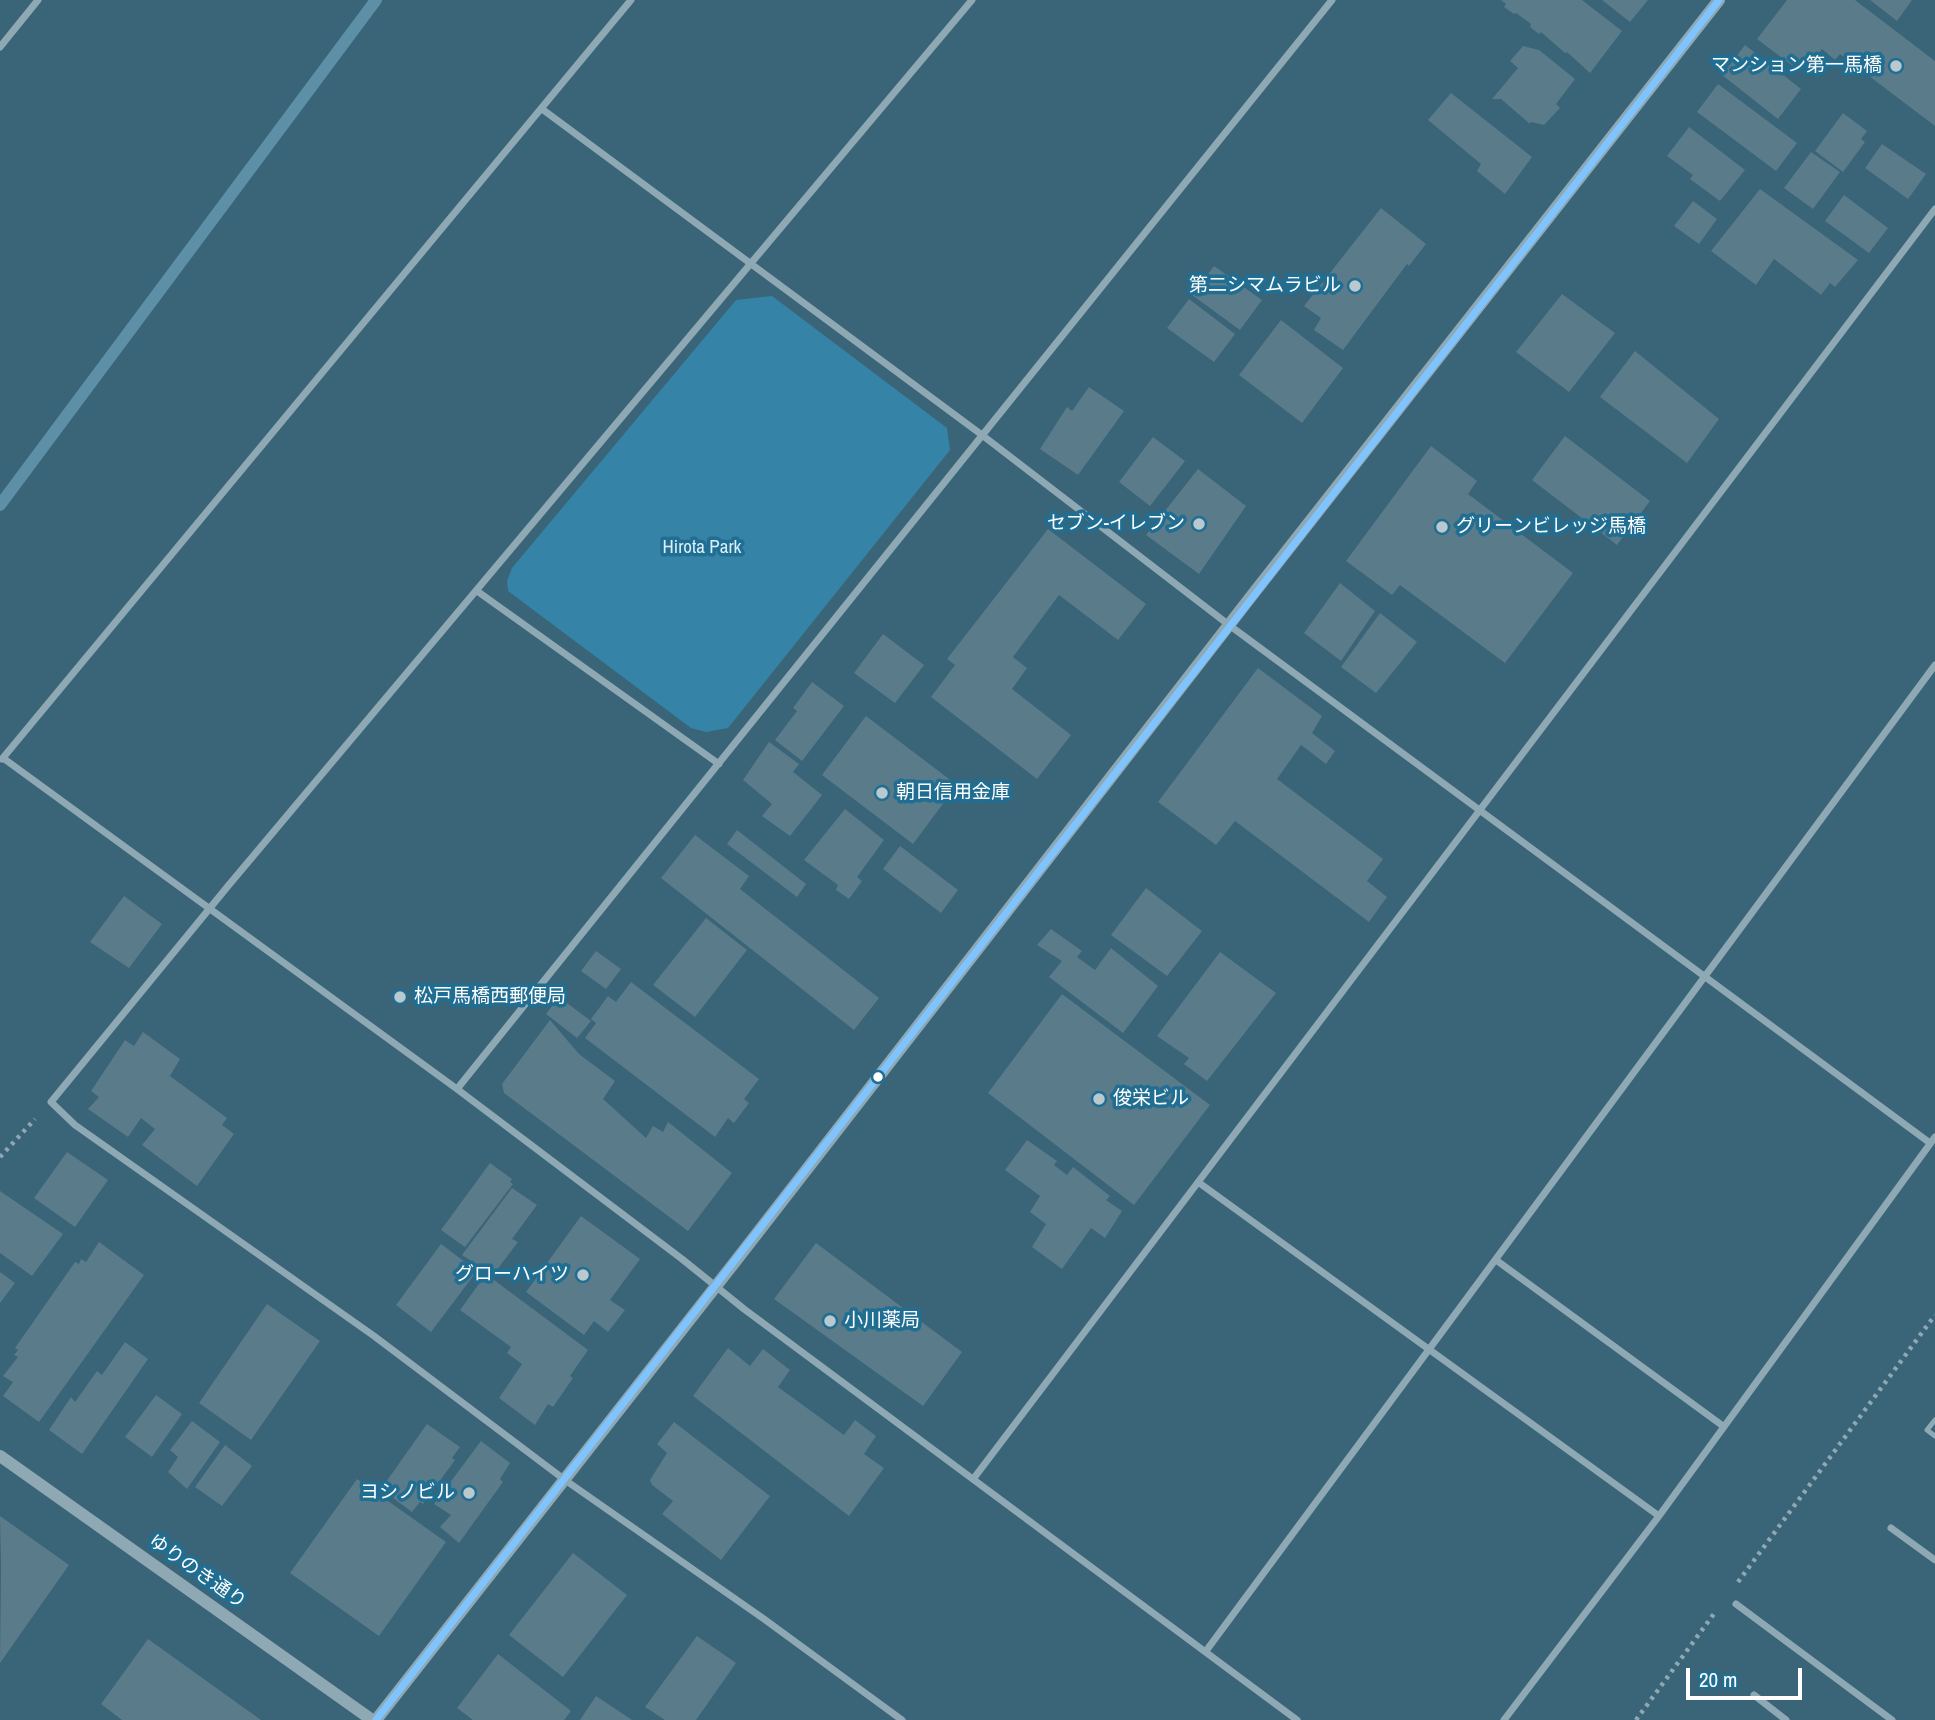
<!DOCTYPE html>
<html>
<head>
<meta charset="utf-8">
<style>
  body { margin:0 }
  #map { position:relative; width:1935px; height:1720px; overflow:hidden; background:#3a6478; font-family:"Archivo Narrow",sans-serif }
  canvas { display:block }
  .scale { position:absolute; left:1686px; top:1668px; width:116px; height:32px; box-sizing:border-box; border:4px solid #fff; border-top:0; padding-left:9px; font-size:21px; line-height:24px; white-space:nowrap; color:#fff; -webkit-text-stroke:5px #206e92; paint-order:stroke }
</style>
</head>
<body>
<div id="map">
<canvas width="1935" height="1720"></canvas>
<div class="scale">20 m</div>
</div>
<script>
const c = document.querySelector('canvas').getContext('2d');
c.lineJoin = 'round';
function fill(path, color) {
  c.fillStyle = color;
  c.fill(path, 'evenodd');
}
function shape(rows) {
  const path = new Path2D();
  for (const r of rows) {
    path.moveTo(r[0], r[1]);
    for (let i = 2; i < r.length; i += 2) path.lineTo(r[i], r[i + 1]);
  }
  return path;
}
function strokePath(path, color, width, dash) {
  c.strokeStyle = color;
  c.lineWidth = width;
  c.lineCap = dash ? 'butt' : 'round';
  c.setLineDash(dash || []);
  c.stroke(path);
}
function write(font, color, halo, rows, align = 'center') {
  c.font = font + ' "Archivo Narrow","Noto Sans JP",sans-serif';
  c.lineWidth = 7;
  c.setLineDash([]);
  c.textBaseline = 'middle';
  c.strokeStyle = halo;
  c.fillStyle = color;
  for (const [text, x, y, turn = 0] of rows) {
    c.save();
    c.translate(x, y);
    c.rotate((+turn || 0) * Math.PI / 180);
    c.textAlign = isNaN(turn) ? turn : align;
    if (halo) c.strokeText(text, 0, 0);
    c.fillText(text, 0, 0);
    c.restore();
  }
}
fill(shape([
  [772,296,947,428,950,450,728,728,706,732,691,728,524,603,508,591,507,581,512,568,736,300]
]), '#3584a8');
strokePath(shape([
  [0,505,376,0]
]), '#5d90a6', 12);
fill(shape([
  [1501,0,1582,0,1622,31,1590,73,1567,52,1565,53,1541,32,1539,34,1530,27,1531,24,1516,13,1514,14,1504,7,1506,4],
  [1602,0,1648,0,1630,22],
  [1787,0,1855,0,1935,61,1935,126,1840,54,1835,60,1822,49,1812,63,1806,58,1798,70,1757,39],
  [1870,0,1912,0,1897,21],
  [1745,45,1801,89,1778,119,1722,75],
  [1523,46,1539,50,1575,79,1556,104,1560,108,1544,125,1531,122,1530,124,1501,99,1492,99,1518,68,1510,61],
  [1718,84,1797,143,1776,171,1697,112],
  [1451,93,1532,157,1505,194,1477,171,1481,164,1428,120],
  [1843,113,1867,131,1861,139,1865,142,1843,172,1815,151],
  [1689,127,1745,170,1720,201,1690,179,1693,175,1667,156],
  [1882,144,1926,174,1908,199,1865,168],
  [1811,152,1840,172,1813,209,1784,188],
  [1760,189,1858,260,1835,287,1830,283,1821,295,1774,259,1756,285,1711,251],
  [1844,195,1888,228,1869,253,1825,221],
  [1693,201,1717,219,1699,244,1674,226],
  [1381,208,1426,244,1409,266,1407,264,1343,350,1314,330,1321,318,1304,306],
  [1214,266,1262,300,1240,330,1192,295],
  [1562,294,1615,333,1569,392,1516,352],
  [1189,299,1235,334,1214,362,1167,328],
  [1281,320,1343,368,1302,423,1239,375],
  [1635,351,1719,419,1687,463,1600,397],
  [1089,387,1124,411,1078,475,1040,449,1067,407,1072,411],
  [1565,436,1650,501,1617,545,1532,480],
  [1153,437,1185,461,1150,506,1119,482],
  [1431,446,1477,481,1468,494,1573,573,1505,663,1400,585,1392,595,1346,561],
  [1198,469,1246,506,1199,574,1146,535],
  [1048,529,1146,604,1118,640,1059,595,1013,657,1027,668,1012,689,1071,735,1037,779,931,697,955,665,947,659],
  [1340,583,1375,611,1341,661,1304,633],
  [1380,613,1417,642,1376,693,1341,667],
  [883,634,924,665,895,703,854,673],
  [1258,668,1322,716,1312,733,1335,751,1326,764,1301,745,1277,779,1383,859,1367,881,1387,897,1369,922,1235,821,1216,845,1158,802],
  [812,682,844,706,802,761,775,740,797,711,793,708],
  [866,716,957,785,913,844,822,775],
  [769,742,799,764,793,772,822,795,790,836,762,816,772,804,743,780],
  [845,809,884,840,857,877,862,881,849,899,836,890,838,885,804,860],
  [737,830,806,884,797,897,727,844],
  [695,835,749,876,740,889,879,998,854,1030,661,878],
  [900,846,958,890,941,913,883,869],
  [1146,888,1202,931,1167,976,1111,935],
  [124,896,162,924,129,968,90,942],
  [706,918,747,950,695,1017,653,985],
  [1051,929,1082,951,1077,957,1095,970,1111,948,1158,986,1123,1033,1049,977,1062,961,1037,945],
  [596,951,621,969,606,989,581,971],
  [1220,952,1276,993,1207,1081,1184,1064,1189,1058,1157,1036],
  [631,982,759,1079,744,1099,749,1103,734,1123,728,1118,715,1137,585,1038,596,1023,591,1019,608,996,616,1002],
  [1062,994,1210,1105,1134,1205,988,1093],
  [559,997,591,1021,577,1038,546,1014],
  [550,1020,579,1054,615,1081,603,1099,646,1138,653,1126,663,1132,668,1122,732,1173,688,1231,504,1093,502,1084],
  [143,1032,180,1059,170,1076,227,1118,222,1125,234,1134,197,1186,142,1145,155,1129,141,1118,128,1137,88,1109,99,1097,91,1091,125,1040,134,1046],
  [1027,1140,1057,1161,1054,1165,1067,1175,1073,1167,1110,1196,1106,1200,1122,1211,1105,1238,1091,1228,1062,1269,1032,1247,1046,1224,1030,1212,1040,1196,1005,1170],
  [67,1152,108,1180,75,1227,34,1198],
  [490,1163,512,1179,510,1182,513,1184,465,1247,441,1230],
  [512,1188,537,1205,512,1239,518,1242,493,1275,462,1255],
  [0,1191,63,1234,32,1276,0,1253],
  [581,1216,640,1259,610,1300,625,1310,608,1332,594,1321,584,1335,526,1292],
  [99,1242,144,1275,39,1422,3,1396,13,1382,3,1376,18,1357,14,1355,18,1350,15,1348,75,1262,79,1264,81,1259,86,1262],
  [816,1243,962,1352,923,1406,774,1299],
  [441,1244,477,1271,431,1332,396,1305],
  [0,1272,15,1283,0,1303],
  [486,1274,588,1350,570,1376,573,1378,553,1407,548,1404,535,1425,499,1398,522,1364,507,1353,511,1347,460,1310],
  [267,1304,320,1341,251,1440,199,1403],
  [125,1342,148,1359,82,1454,49,1430,71,1397,75,1402,97,1371,102,1375],
  [728,1348,750,1366,763,1349,790,1370,778,1387,844,1435,855,1420,876,1436,864,1454,884,1468,849,1516,693,1396],
  [156,1395,182,1414,152,1457,125,1437],
  [192,1421,220,1442,187,1489,168,1472,178,1457,170,1450],
  [674,1422,770,1496,721,1560,662,1514,673,1501,652,1485,650,1480,667,1453,657,1444],
  [427,1424,460,1447,452,1458,455,1460,423,1504,420,1502,412,1512,381,1489],
  [481,1441,510,1463,500,1479,503,1482,459,1543,440,1527,451,1515,434,1504],
  [225,1445,252,1466,222,1506,195,1487],
  [357,1479,446,1542,379,1636,290,1573],
  [0,1516,69,1565,0,1663,1,1567],
  [573,1553,627,1595,563,1677,509,1635],
  [697,1636,736,1663,696,1720,665,1720,645,1707],
  [148,1639,261,1720,122,1720,101,1704],
  [498,1654,571,1711,564,1720,473,1720,457,1708],
  [596,1696,632,1720,580,1720]
]), '#5a7b8a');
strokePath(shape([
  [0,1157,35,1119],
  [1738,1582,1935,1315],
  [1636,1720,1716,1611]
]), '#8fa9b4', 4.5, [3.5, 5]);
strokePath(shape([
  [1935,1420,1927,1430,1935,1436]
]), '#8fa9b4', 5);
strokePath(shape([
  [0,47,38,0],
  [542,109,982,435,1229,625,1930,1143],
  [477,591,719,764],
  [3,758,457,1089,682,1259,744,1309,1297,1720],
  [2,759,631,0],
  [457,1089,1332,0],
  [1198,1182,1659,1516],
  [1496,1260,1723,1426],
  [974,1478,1935,209],
  [1891,1528,1935,1560],
  [1736,1604,1892,1720],
  [1206,1651,1935,665],
  [1754,1695,1786,1720],
  [902,1720,764,1619,565,1480,374,1336,75,1125,51,1102,228,886,972,0],
  [1504,1720,1659,1516,1935,1137]
]), '#8fa9b4', 7);
strokePath(shape([
  [0,1456,372,1720],
  [376,1720,738,1258,1253,594,1719,0]
]), '#8fa9b4', 12);
strokePath(shape([
  [376,1720,1719,0]
]), '#80c4ff', 7);
for (const [x, y, r, color] of [
  [1896,66,7,"#bac9d0"],
  [1355,286,7,"#bac9d0"],
  [1199,524,7,"#bac9d0"],
  [1442,527,7,"#bac9d0"],
  [882,793,7,"#bac9d0"],
  [400,997,7,"#bac9d0"],
  [878,1077,6,"#fff"],
  [1099,1099,7,"#bac9d0"],
  [583,1275,7,"#bac9d0"],
  [830,1321,7,"#bac9d0"],
  [469,1493,7,"#bac9d0"]
]) {
  const dot = new Path2D();
  dot.arc(x, y, r, 0, 2 * Math.PI);
  c.fillStyle = color;
  c.fill(dot);
  strokePath(dot, '#206e92', 2.5);
}
write('19px', '#fff', '#206e92', [
  ["マンション第一馬橋",1882,66],
  ["第二シマムラビル",1341,286],
  ["セブン-イレブン",1185,524],
  ["グリーンビレッジ馬橋",1456,527,"left"],
  ["朝日信用金庫",896,793,"left"],
  ["松戸馬橋西郵便局",414,997,"left"],
  ["俊栄ビル",1113,1099,"left"],
  ["グローハイツ",569,1275],
  ["小川薬局",844,1321,"left"],
  ["ヨシノビル",455,1493]
], 'right');
write('19px', '#d8effa', '#206e92', [
  ["Hirota Park",702,548]
]);
write('19px', '#fff', '#206e92', [
  ["ゆりのき通り",197,1572,35]
]);
</script>
</body>
</html>
